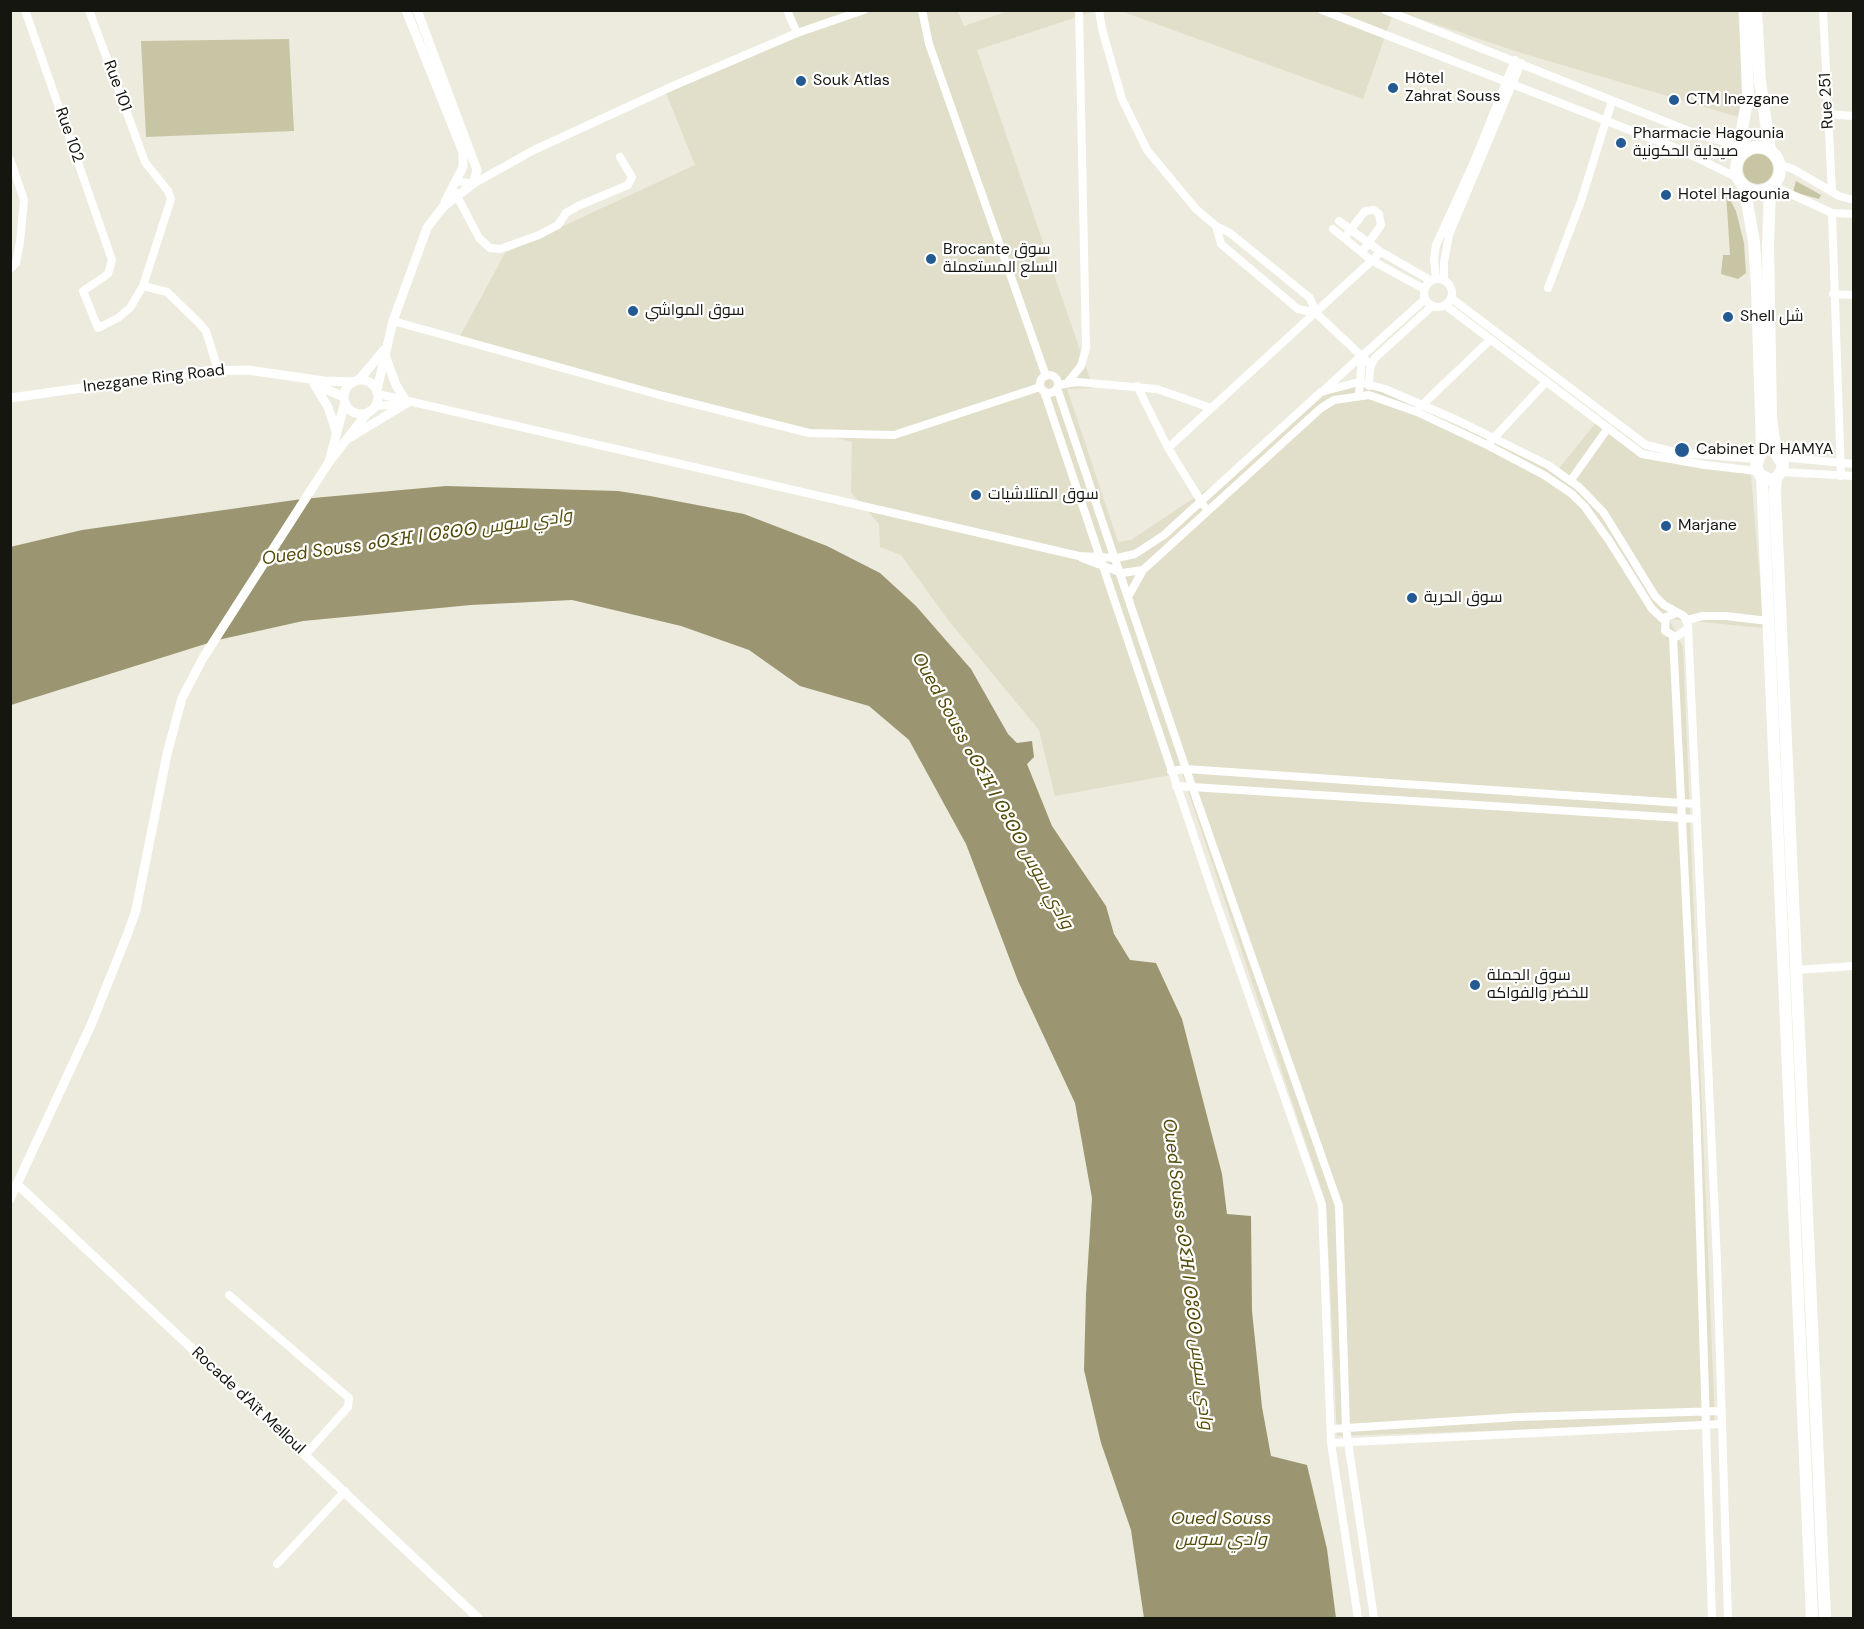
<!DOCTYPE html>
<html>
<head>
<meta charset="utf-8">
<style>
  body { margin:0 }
  #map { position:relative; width:1864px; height:1629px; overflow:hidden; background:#ecebdd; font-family:"DM Sans",sans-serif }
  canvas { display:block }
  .frame { position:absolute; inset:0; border:12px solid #161611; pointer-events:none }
</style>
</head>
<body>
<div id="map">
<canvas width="1864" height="1629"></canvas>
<div class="frame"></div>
</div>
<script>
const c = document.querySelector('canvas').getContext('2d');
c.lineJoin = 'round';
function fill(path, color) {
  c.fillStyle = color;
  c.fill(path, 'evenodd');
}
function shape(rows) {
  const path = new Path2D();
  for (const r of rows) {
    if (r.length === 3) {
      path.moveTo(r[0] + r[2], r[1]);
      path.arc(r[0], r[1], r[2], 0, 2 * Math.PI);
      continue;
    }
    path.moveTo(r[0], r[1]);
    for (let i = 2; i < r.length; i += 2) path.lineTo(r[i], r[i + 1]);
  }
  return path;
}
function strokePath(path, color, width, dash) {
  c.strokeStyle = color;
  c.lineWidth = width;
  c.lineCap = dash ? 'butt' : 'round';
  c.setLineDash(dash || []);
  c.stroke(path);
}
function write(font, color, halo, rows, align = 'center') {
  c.font = font + ' "DM Sans",Cairo,"Noto Sans Tifinagh",sans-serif';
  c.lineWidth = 4.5;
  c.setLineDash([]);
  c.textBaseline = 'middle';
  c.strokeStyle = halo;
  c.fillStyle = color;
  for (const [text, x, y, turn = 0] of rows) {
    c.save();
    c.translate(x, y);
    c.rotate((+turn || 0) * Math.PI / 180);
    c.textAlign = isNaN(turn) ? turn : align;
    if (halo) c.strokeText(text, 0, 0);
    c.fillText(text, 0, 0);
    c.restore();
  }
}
fill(shape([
  [784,11,958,11,964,26,1008,11,1095,11,977,50,1093,388,1067,389,1118,542,1131,540,1227,476,1322,396,1360,382,1557,471,1599,419,1646,453,1747,470,1751,475,1764,628,1669,619,1683,647,1715,1423,1337,1436,1326,1203,1182,773,1055,796,1039,730,949,621,901,555,880,547,879,524,851,492,852,442,459,338,505,253,695,165,666,93,794,35],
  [1121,11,1394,11,1363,99],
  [1397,11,1738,11,1744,103,1742,118,1518,52]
]), '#e1dfc9');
fill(shape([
  [289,39,294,131,146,137,141,41],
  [1758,169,15],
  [1796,181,1821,195,1819,199,1793,192],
  [1726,192,1736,211,1744,243,1746,273,1738,279,1721,274,1723,255,1730,255]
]), '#c8c5a5');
fill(shape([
  [446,486,618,491,650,496,744,514,827,546,880,573,916,606,971,669,1008,734,1017,743,1032,741,1034,757,1027,764,1052,826,1106,906,1114,934,1130,960,1156,963,1182,1019,1222,1174,1227,1214,1251,1216,1252,1311,1262,1407,1271,1456,1307,1465,1327,1549,1336,1618,1144,1618,1131,1530,1101,1443,1084,1370,1086,1294,1092,1198,1075,1103,1018,981,966,844,909,740,869,706,800,686,749,650,681,626,572,600,471,605,303,621,218,640,11,705,10,547,82,530,302,499]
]), '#9b9671');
strokePath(shape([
  [25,10,112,260,108,274,83,291,98,328,118,318,130,308,143,286,171,199,168,191,145,162,89,10],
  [787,10,797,33],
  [922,10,929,44,1046,376],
  [1099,10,1102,29,1122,99,1147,150,1196,209,1216,226,1230,233,1310,298,1316,313,1371,365],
  [1322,10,1681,150,1738,178],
  [1385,10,1699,135,1733,144,1745,152],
  [1823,10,1832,192],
  [1827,114,1854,116],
  [10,159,24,200,20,242,16,263,10,269],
  [1780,164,1795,170,1839,196,1854,200],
  [456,181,473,184,534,150,673,86,797,33,864,10],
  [1773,186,1832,213,1854,214],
  [455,192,479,238,490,248,500,249,539,235,558,225,566,213,578,206,628,185,632,177,620,157],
  [1832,213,1841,476],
  [1339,221,1381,252,1430,280],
  [1216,226,1221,244,1298,309,1316,313],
  [1333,229,1371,260,1424,289],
  [1348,233,1365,211,1374,210,1379,214,1381,225,1362,252],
  [1436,278,1434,259,1436,245,1474,162,1515,60],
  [1438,293,14],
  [1444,279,1444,262,1449,235,1521,63],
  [143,286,167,292,197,321,206,331,218,370],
  [1548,288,1581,201,1612,101],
  [1833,294,1854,295],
  [1451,298,1646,445,1679,453,1757,459],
  [1445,305,1642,454,1705,465,1757,471],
  [393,321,663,396,809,433,894,435,1040,387],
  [1049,384,9],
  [1068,382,1081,366,1086,348,1079,10],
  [1058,385,1077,382,1157,389,1211,408],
  [1137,386,1168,448],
  [1369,386,1370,368,1375,358,1432,306],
  [1057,388,1186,769,1339,1206,1346,1428,1374,1618],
  [1325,389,1360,357],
  [1044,391,1213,893,1322,1205,1331,1443,1358,1618],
  [378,394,1079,556,1117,558,1135,554,1164,535,1321,392,1359,382,1385,389,1459,421,1548,465,1579,487,1604,513,1655,596,1664,605,1684,616,1688,625,1717,1261,1728,1618],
  [1359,395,1362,356,1425,299],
  [375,406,404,404],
  [1420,407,1490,340],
  [1491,441,1545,383],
  [1780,457,1854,464],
  [1781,472,1854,476],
  [1571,480,1608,428],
  [1204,506,1168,448,1381,252],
  [1082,558,1122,573,1143,570,1321,408,1334,400,1369,395,1417,412,1487,445,1544,475,1572,494,1585,507,1610,542,1652,609,1664,620],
  [1129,595,1143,570],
  [1677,613,1666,617,1665,631,1676,637,1687,629],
  [1687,620,1703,616,1726,616,1768,621],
  [1673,637,1696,1105,1712,1618],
  [1171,771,1186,769,1696,804],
  [1176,786,1697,819],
  [1796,970,1854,966],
  [229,1295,349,1398,348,1407,306,1454],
  [1331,1429,1518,1417,1722,1411],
  [1331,1443,1722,1424],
  [277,1564,345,1491]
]), '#fff', 8);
strokePath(shape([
  [406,10,463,152,463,167,445,202],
  [385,355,396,385,406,401],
  [359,380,384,350],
  [361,397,17],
  [314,384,328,407,336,431],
  [314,384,344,397],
  [377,390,393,321,427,228,443,207,473,184,477,170,417,10],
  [10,398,205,371,248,370,324,381,354,382],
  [351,437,407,403],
  [329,462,345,402],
  [17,1184,478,1618],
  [10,1199,91,1025,128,933,136,910,167,754,182,698,203,658,329,462,368,412]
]), '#fff', 9);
strokePath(shape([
  [1745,10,1748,96,1742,130,1747,151],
  [1756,10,1760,81,1770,151],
  [1758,169,22],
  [1744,186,1754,242,1757,287,1762,450,1756,466,1760,475,1769,479],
  [1770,188,1768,245,1771,417,1776,454,1783,464,1781,472,1776,478,1775,493,1825,1618],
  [1762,477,1812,1618]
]), '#fff', 12);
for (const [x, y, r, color] of [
  [801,81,6,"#235a92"],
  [1393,88,6,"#235a92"],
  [1674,100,6,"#235a92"],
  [1621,143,6,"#235a92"],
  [1666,195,6,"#235a92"],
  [931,259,6,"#235a92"],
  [633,311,6,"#235a92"],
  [1728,317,6,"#235a92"],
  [1682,450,8,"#235a92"],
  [976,495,6,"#235a92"],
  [1666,526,6,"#235a92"],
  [1412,598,6,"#235a92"],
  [1475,985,6,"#235a92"]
]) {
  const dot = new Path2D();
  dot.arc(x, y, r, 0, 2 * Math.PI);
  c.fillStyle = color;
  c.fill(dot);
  strokePath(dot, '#fff', 2);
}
write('16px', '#161611', '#fff', [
  ["Hôtel",1405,79],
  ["Zahrat Souss",1405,97],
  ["Souk Atlas",813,81],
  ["CTM Inezgane",1686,100],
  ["Pharmacie Hagounia",1633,134],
  ["صيدلية الحكونية",1633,152],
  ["Hotel Hagounia",1678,195],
  ["Brocante سوق",943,250],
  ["السلع المستعملة",943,268],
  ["سوق المواشي",645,311],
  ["Shell شل",1740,317],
  ["Cabinet Dr HAMYA",1696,450],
  ["سوق المتلاشيات",988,495],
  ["Marjane",1678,526],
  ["سوق الحرية",1424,598],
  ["سوق الجملة",1487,976],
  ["للخضر والفواكه",1487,994]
], 'left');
write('16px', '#161611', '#fff', [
  ["Rue 101",117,86,70],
  ["Rue 251",1827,101,-93],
  ["Rue 102",69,135,71],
  ["Inezgane Ring Road",154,379,-7],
  ["Rocade d'Aït Melloul",248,1401,43]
]);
write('italic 18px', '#544c09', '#fff', [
  ["Oued Souss ⴰⵙⵉⴼ ⵏ ⵙⵓⵙⵙ وادي سوس",417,538,-8],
  ["Oued Souss ⴰⵙⵉⴼ ⵏ ⵙⵓⵙⵙ وادي سوس",992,791,61],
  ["Oued Souss ⴰⵙⵉⴼ ⵏ ⵙⵓⵙⵙ وادي سوس",1187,1274,83],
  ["Oued Souss",1221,1519],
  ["وادي سوس",1221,1540]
]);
</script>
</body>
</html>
